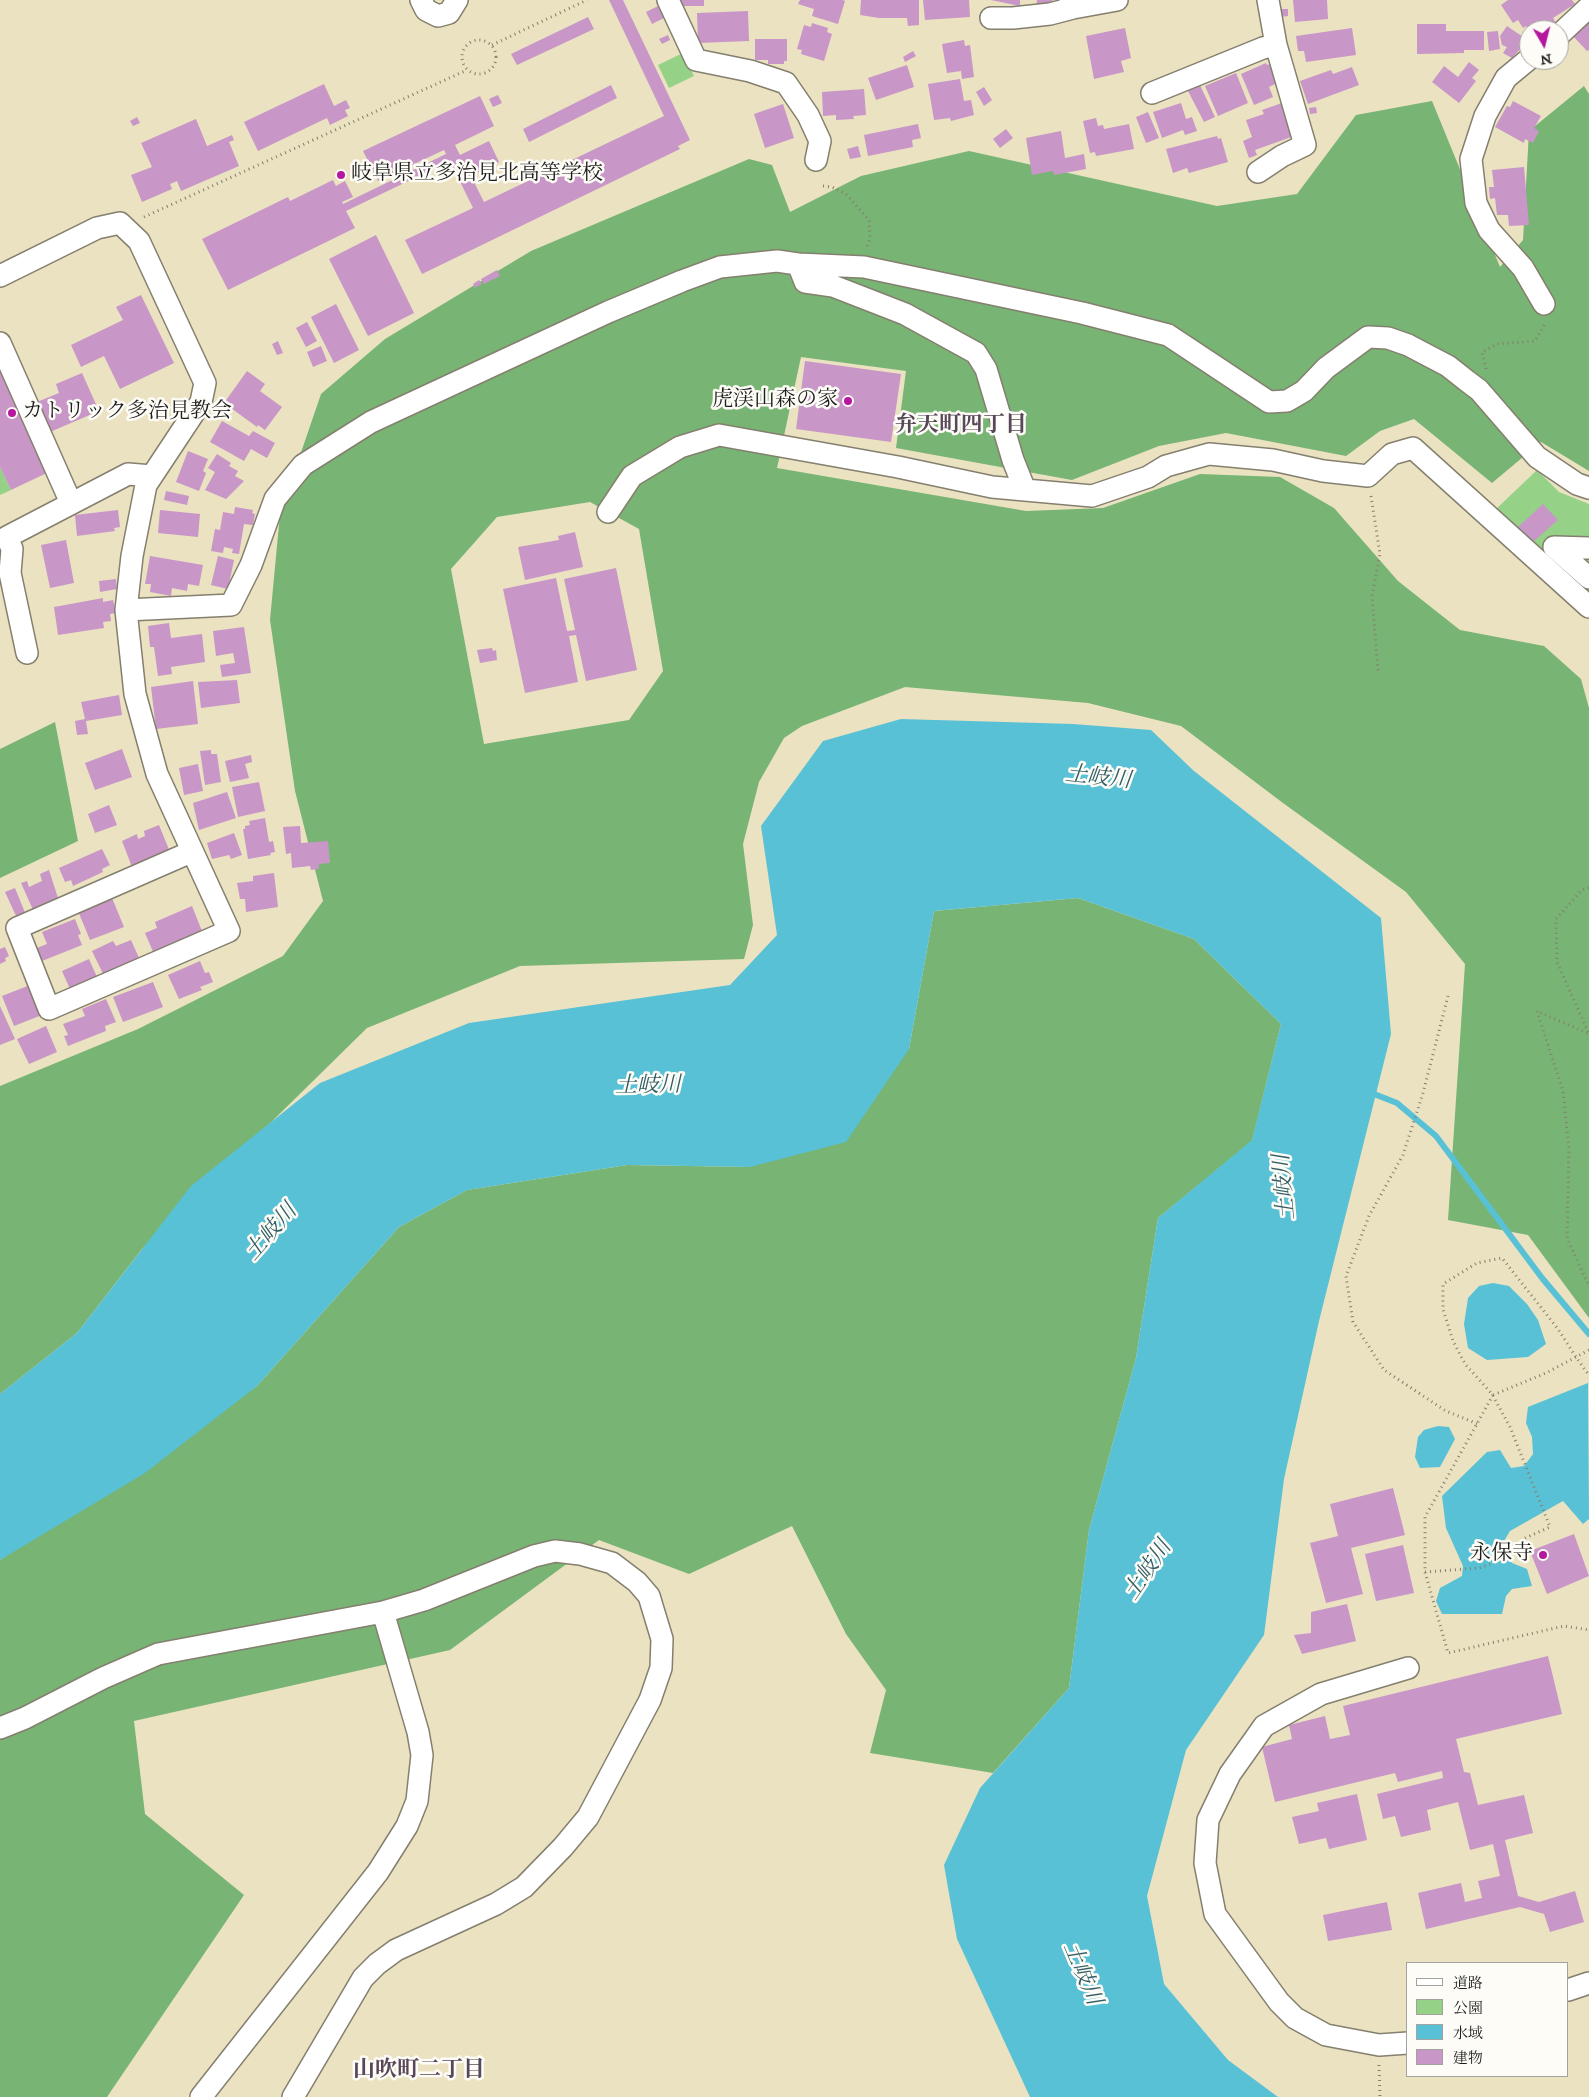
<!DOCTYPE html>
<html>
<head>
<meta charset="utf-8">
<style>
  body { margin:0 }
  #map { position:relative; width:1589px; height:2097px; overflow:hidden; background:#ebe2c1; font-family:"IM FELL DW Pica","Noto Serif JP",serif }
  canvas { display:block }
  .legend { position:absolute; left:1406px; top:1962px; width:162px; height:115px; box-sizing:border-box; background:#fdfcf7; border:1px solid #a3a29f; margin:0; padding:6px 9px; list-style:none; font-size:15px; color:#1c1c1c }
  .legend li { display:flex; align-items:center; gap:10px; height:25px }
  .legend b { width:25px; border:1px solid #a3a29f }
  .north { position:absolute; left:1519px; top:20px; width:50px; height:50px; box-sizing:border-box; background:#fdfcf7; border:1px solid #a3a29f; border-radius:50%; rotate:172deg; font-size:14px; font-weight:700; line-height:20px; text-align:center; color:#1c1c1c }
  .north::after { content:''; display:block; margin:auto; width:18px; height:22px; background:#b5179e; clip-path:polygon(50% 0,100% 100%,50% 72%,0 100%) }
</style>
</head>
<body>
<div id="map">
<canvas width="1589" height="2097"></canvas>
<ul class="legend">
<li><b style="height:6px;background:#fff"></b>道路</li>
<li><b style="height:14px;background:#95d288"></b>公園</li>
<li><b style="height:14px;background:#58c1d5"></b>水域</li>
<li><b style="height:14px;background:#c896c7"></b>建物</li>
</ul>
<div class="north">N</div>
</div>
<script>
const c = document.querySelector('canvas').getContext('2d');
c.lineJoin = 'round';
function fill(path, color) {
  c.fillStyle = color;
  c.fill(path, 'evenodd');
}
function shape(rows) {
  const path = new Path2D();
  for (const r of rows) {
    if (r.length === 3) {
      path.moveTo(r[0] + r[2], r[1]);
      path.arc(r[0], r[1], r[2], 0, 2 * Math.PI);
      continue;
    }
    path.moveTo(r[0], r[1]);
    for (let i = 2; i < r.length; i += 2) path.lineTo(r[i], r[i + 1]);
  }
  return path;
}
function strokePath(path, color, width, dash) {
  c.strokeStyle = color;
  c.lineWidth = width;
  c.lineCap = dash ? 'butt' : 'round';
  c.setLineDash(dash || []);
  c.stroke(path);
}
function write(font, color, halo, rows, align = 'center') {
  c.font = font + ' "IM FELL DW Pica","Noto Serif JP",serif';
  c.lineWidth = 5;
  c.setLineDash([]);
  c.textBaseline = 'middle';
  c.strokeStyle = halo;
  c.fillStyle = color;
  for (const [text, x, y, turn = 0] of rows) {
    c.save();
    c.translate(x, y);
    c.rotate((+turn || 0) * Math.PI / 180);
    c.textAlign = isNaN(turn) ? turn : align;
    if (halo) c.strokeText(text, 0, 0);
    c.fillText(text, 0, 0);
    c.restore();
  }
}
fill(shape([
  [683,53,694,76,669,88,658,65],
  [0,467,11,490,0,495],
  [1537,470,1559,492,1589,504,1589,599,1494,511]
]), '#95d288');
fill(shape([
  [1584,86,1589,94,1589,471,1541,442,1492,483,1414,419,1380,431,1346,456,1226,433,1159,446,1072,480,896,448,906,371,801,357,777,468,1026,511,1103,508,1200,474,1280,477,1334,508,1398,581,1460,630,1544,646,1581,679,1589,708,1589,1318,1528,1235,1448,1220,1465,964,1406,892,1283,803,1181,726,1088,703,905,687,802,726,784,738,759,782,743,844,753,925,744,959,520,966,367,1028,142,1249,77,1333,0,1394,0,1086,138,1029,283,956,323,901,295,791,270,620,280,514,321,394,385,339,531,251,749,159,772,165,790,212,861,176,969,151,1217,206,1297,194,1356,115,1432,101,1500,267,1523,240,1529,131],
  [590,502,639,529,663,671,629,720,484,744,451,569,497,517],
  [55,722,78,841,0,878,0,749],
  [1078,898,1194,939,1281,1024,1252,1141,1158,1218,1136,1358,1089,1530,1069,1688,993,1773,870,1753,886,1690,846,1634,792,1526,689,1574,599,1540,450,1650,134,1721,145,1814,244,1895,107,2097,0,2097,0,1560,257,1386,399,1227,467,1190,627,1165,750,1167,909,1049,934,911]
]), '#78b474');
fill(shape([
  [901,719,1073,724,1151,730,1194,771,1381,918,1391,1034,1319,1321,1284,1479,1264,1635,1186,1750,1147,1896,1164,1984,1228,2060,1278,2097,1030,2097,957,1939,944,1865,980,1788,1069,1688,1089,1530,1136,1358,1158,1218,1252,1140,1281,1024,1194,939,1078,898,934,911,909,1049,846,1142,750,1167,627,1165,467,1190,399,1227,257,1386,145,1473,0,1560,0,1394,77,1333,191,1186,320,1083,469,1023,730,985,777,935,761,826,823,741],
  [1493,1283,1509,1286,1527,1304,1538,1320,1546,1344,1528,1357,1487,1360,1468,1348,1464,1324,1468,1298,1479,1286],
  [1588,1383,1589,1519,1583,1524,1563,1501,1510,1531,1501,1546,1512,1563,1527,1569,1532,1586,1512,1589,1506,1596,1502,1614,1442,1614,1436,1601,1440,1588,1462,1576,1463,1566,1446,1528,1442,1496,1487,1452,1500,1450,1511,1468,1524,1466,1533,1454,1532,1437,1526,1423,1528,1407],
  [1438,1426,1449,1427,1455,1439,1440,1467,1420,1468,1415,1457,1418,1437,1424,1430]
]), '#58c1d5');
strokePath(shape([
  [1369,1092,1397,1103,1436,1136,1542,1278,1589,1334]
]), '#58c1d5', 6);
fill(shape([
  [609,0,623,0,690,140,678,146,680,149,422,274,405,240,473,208,450,161,346,211,355,228,228,290,202,239,288,197,290,201,333,180,336,186,345,181,353,197,342,202,343,204,446,154,444,150,378,181,363,151,480,96,494,126,455,145,460,155,489,141,499,162,471,176,484,202,664,116],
  [678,0,704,0,704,6,680,6],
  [800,0,843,0,845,1,838,24,812,16,814,9,798,4],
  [861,0,919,0,919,25,908,26,907,18,879,18,860,15],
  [923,0,969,0,970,17,925,20],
  [991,0,1020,0,1020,6],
  [1037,0,1053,0,1047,6,1036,8],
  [1293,0,1327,0,1328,19,1295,22],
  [1508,0,1572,0,1575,4,1553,18,1556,23,1545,30,1529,30,1526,26,1523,28,1518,20,1513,23,1501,5],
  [660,5,666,17,652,24,646,12],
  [1280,9,1288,9,1288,16,1281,17],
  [748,11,749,41,698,43,697,13],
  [588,17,594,29,517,65,511,54],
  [1589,18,1589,50,1587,51,1572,35],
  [812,23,828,28,827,32,832,34,824,61,801,54,802,50,797,49,804,25,811,27],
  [1417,24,1446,24,1446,31,1484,31,1484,50,1464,50,1464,53,1417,54],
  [1507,26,1529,41,1526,49,1522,47,1512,58,1503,53,1507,47,1502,45,1500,36],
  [1125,28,1131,58,1121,61,1124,72,1094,79,1086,36],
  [1352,28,1356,55,1306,62,1304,51,1298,51,1296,36],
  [1498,31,1500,49,1489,51,1487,32],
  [668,35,670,40,662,44,659,39],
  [755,39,787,39,787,61,784,61,784,64,768,64,768,60,755,60],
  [964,40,965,46,970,45,974,77,962,79,961,71,947,73,942,44],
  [913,51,916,56,905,62,903,57],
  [1469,62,1479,70,1472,78,1476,81,1459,103,1432,82,1444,66,1458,77],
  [1266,63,1267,65,1270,64,1279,82,1269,87,1273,97,1254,105,1241,74],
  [907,65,914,87,876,100,868,78],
  [1352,67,1359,85,1308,104,1300,81,1331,70,1333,74],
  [1236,73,1248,103,1218,116,1205,86],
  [960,79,964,101,971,100,974,115,951,121,950,118,934,120,928,84],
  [1199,83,1215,117,1204,122,1187,89],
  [324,84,334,106,346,100,350,108,345,110,348,116,330,125,327,118,258,151,244,122],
  [611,85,617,98,529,142,523,129],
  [984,87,992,100,984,106,976,92],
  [864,89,866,115,853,116,854,119,836,120,836,115,823,116,822,92],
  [498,95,502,103,493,107,489,99],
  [1513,101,1541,116,1534,128,1539,131,1533,143,1525,139,1524,143,1495,127,1507,106,1510,107],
  [1181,103,1186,119,1192,117,1197,131,1185,135,1183,130,1162,138,1153,112],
  [1282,103,1294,136,1255,150,1257,155,1249,158,1243,141,1252,137,1246,120,1264,114,1262,110],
  [783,104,794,138,765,148,754,114],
  [1316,107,1317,113,1310,114,1309,108],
  [1148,112,1159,138,1146,143,1136,117],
  [137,117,140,123,133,126,130,121],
  [1096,118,1098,126,1103,125,1104,129,1129,124,1134,149,1096,156,1095,152,1090,153,1083,121],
  [196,119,207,146,232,135,234,140,229,142,239,166,181,191,177,181,170,184,172,189,142,202,131,175,152,167,141,143],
  [918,124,921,138,912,140,913,147,868,156,864,135],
  [1006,129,1013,138,1000,148,993,139],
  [1061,131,1065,158,1084,154,1086,169,1054,175,1053,171,1032,175,1026,138],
  [1217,136,1218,139,1221,138,1228,162,1189,173,1187,168,1173,173,1166,149],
  [858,146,861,157,850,159,847,149],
  [1524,167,1529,225,1509,226,1508,215,1497,215,1495,198,1490,199,1489,187,1494,187,1492,170],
  [376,235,414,313,368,336,329,259],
  [497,270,500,276,484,284,481,279],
  [479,280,482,284,475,288,473,284],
  [141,295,174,363,120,389,104,356,81,367,71,345,123,320,116,307],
  [336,304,359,350,334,363,311,317],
  [307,322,317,341,306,347,296,328],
  [278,341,283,353,277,355,272,344],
  [321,346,327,361,313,367,307,352],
  [0,360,51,471,11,490,0,467],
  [805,361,901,374,891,442,796,429],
  [247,371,265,384,260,391,282,407,265,430,258,425,257,427,224,403],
  [82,373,99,411,50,432,37,402,59,393,56,384],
  [222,421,249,436,253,431,275,443,267,458,251,449,244,461,210,442],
  [188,451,208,459,203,471,206,473,199,491,176,482],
  [217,454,231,463,229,466,238,471,235,476,244,481,226,499,205,490,215,472,208,468],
  [166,491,189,496,187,505,164,500],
  [1543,504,1558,520,1533,542,1518,527],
  [235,507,253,510,252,513,255,514,253,525,244,524,239,554,232,553,233,549,224,547,223,553,211,551,215,529,220,530,223,512,234,514],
  [118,510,120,527,114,528,115,531,77,536,75,515],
  [160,510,200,514,198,537,158,533],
  [575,532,583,567,525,580,518,547,559,540,558,536],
  [66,540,74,583,50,588,41,545],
  [150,556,203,565,199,586,188,584,187,591,172,588,171,596,150,592,151,584,145,584],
  [218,556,234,560,228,589,211,585],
  [616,568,637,670,586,681,576,635,569,636,578,682,525,693,503,589,556,578,567,631,575,630,564,579],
  [116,579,117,589,100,592,99,581],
  [103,598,103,602,113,600,116,613,110,614,111,621,103,622,104,628,58,635,54,607],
  [169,623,171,638,202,634,205,662,171,667,172,674,158,676,154,647,150,647,148,626],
  [244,627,251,673,222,677,220,665,235,663,233,653,216,656,213,631],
  [492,648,493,651,496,650,497,660,480,663,477,650],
  [237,680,240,703,201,708,198,682],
  [193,681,198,724,156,729,151,687],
  [119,695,122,715,86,721,88,734,77,735,75,721,85,719,81,702],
  [122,749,132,777,95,790,85,763],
  [211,750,211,754,217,754,221,782,205,785,200,751],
  [251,755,252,762,245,764,249,778,230,782,225,761],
  [198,764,203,791,184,795,179,768],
  [259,782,265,811,238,817,232,787],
  [227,792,236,818,199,830,193,803],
  [109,805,117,825,95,833,88,814],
  [265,818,269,842,273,841,275,852,270,853,271,855,248,859,243,829,245,829,245,826,250,825,249,821],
  [159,825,170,852,132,867,122,841,137,834,138,839,145,836,144,831],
  [300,826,301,843,328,841,330,863,319,864,319,869,311,870,310,866,292,868,291,853,286,854,283,827],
  [234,833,242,855,231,859,229,855,212,859,207,843],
  [102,849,110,865,102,869,103,872,73,886,71,880,65,882,59,868],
  [49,870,58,898,47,902,49,906,34,912,21,883,27,881,29,887,42,881,40,874],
  [274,873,278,907,246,912,245,899,240,899,237,883,253,881,253,876],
  [15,888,26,915,17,918,5,892],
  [112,898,124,927,90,940,78,911],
  [192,906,202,931,193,935,194,937,154,954,145,933,157,928,155,922],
  [75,919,81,934,78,935,82,945,42,961,37,948,47,944,42,932],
  [131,940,140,960,104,976,92,951,113,941,116,946],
  [5,947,9,956,5,958,6,961,0,964,0,949],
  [89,959,97,977,70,989,62,971],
  [200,961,205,973,209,972,213,982,200,987,202,990,179,999,168,975],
  [153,982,163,1007,123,1022,113,997],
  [30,985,42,1015,14,1026,2,996],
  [106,999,116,1022,105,1026,106,1031,68,1046,64,1036,68,1035,63,1024,85,1016,82,1009],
  [0,1006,15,1039,0,1045],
  [46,1026,57,1052,29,1064,17,1039],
  [1393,1488,1405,1535,1351,1548,1363,1594,1326,1603,1310,1543,1338,1536,1330,1504],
  [1574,1534,1589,1576,1547,1594,1530,1551],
  [1403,1545,1414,1593,1376,1601,1365,1554],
  [1347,1604,1356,1641,1302,1654,1294,1635,1311,1633,1311,1612],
  [1548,1656,1562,1714,1456,1739,1464,1772,1470,1773,1478,1805,1524,1795,1533,1833,1505,1840,1518,1896,1539,1902,1575,1891,1584,1922,1550,1932,1544,1914,1520,1907,1426,1929,1418,1893,1461,1883,1465,1902,1482,1898,1478,1881,1500,1876,1493,1844,1470,1850,1458,1802,1427,1810,1431,1830,1401,1837,1395,1816,1383,1819,1377,1794,1443,1778,1442,1771,1398,1782,1395,1773,1275,1802,1262,1747,1292,1739,1289,1725,1325,1716,1330,1739,1350,1735,1343,1706],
  [1357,1794,1367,1840,1329,1849,1326,1838,1299,1844,1292,1817,1319,1811,1317,1803],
  [1387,1902,1392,1930,1328,1941,1323,1915]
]), '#c896c7');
const minor = shape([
  [421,0,426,10,438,16,449,13,457,0],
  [668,0,696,60,750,71,786,83,808,115,820,141,816,160],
  [1070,0,1073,8,1117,0],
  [991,18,1013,18,1050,14,1073,8],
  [1559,35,1589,7],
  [1529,59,1506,78,1485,116,1471,159,1476,203,1489,230,1523,268,1544,304],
  [1152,93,1263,48,1276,45],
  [1258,172,1282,156,1305,145,1276,45,1268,0],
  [0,276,97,228,120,223,139,241,205,383,201,402,146,485,132,556,126,610,135,694,157,774,229,931,49,1009,17,928,191,852],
  [0,343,71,503],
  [1589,488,1577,484,1537,457,1479,390,1467,381,1448,366,1408,345,1388,338,1368,337,1326,368,1304,391,1287,401,1269,402,1168,335,1082,313,864,267,798,264,805,282,833,286,905,314,976,353,986,369,1013,460,1025,490,1092,496,1148,477,1166,466,1209,454,1273,460,1323,471,1368,476,1392,454,1413,448,1589,607],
  [608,512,632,476,680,447,719,435,898,467,992,487,1025,490],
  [1589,548,1554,547,1589,578],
  [126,610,231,605,251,565,275,499,303,465,371,422,608,312,682,281,720,267,777,261,798,264],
  [27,653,10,573,12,549,7,537,128,474,152,476],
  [0,1728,25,1718,103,1678,158,1654,383,1612,424,1600,534,1556,555,1551,580,1554,612,1563,637,1582,649,1596,662,1639,661,1668,650,1700,588,1817,563,1847,524,1887,496,1904,396,1950,377,1964,363,1978,293,2097],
  [1568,1990,1589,1983],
  [1408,2043,1379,2045,1326,2035,1295,2018,1279,2002,1215,1914,1205,1863,1208,1820,1230,1774,1264,1726,1321,1694,1408,1668],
  [201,2097,378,1872,407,1826,417,1801,422,1755,418,1732,383,1612]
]);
strokePath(minor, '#847f6e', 24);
strokePath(shape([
  [479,57,17],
  [492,45,587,0],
  [823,186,832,187,846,194,869,220,870,239,867,246],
  [144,217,467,70],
  [1486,369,1482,352,1497,344,1535,341,1545,324],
  [1371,496,1380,554,1372,596,1378,671],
  [1589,888,1582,890,1556,919,1557,962,1589,1034,1537,1011,1563,1091,1569,1149,1567,1238,1589,1286],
  [1448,996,1423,1093,1403,1155,1369,1216,1346,1276,1353,1322,1384,1370,1446,1411,1478,1424],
  [1589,1350,1576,1357,1546,1373,1493,1395,1465,1364,1453,1341,1443,1309,1443,1284,1477,1263,1502,1258,1558,1329,1576,1357,1585,1370,1589,1375],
  [1493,1395,1425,1517,1425,1572,1448,1653,1564,1626,1589,1630],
  [1425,1572,1479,1568,1496,1562,1510,1553,1523,1539,1550,1527,1510,1427,1493,1396],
  [1379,2065,1380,2097]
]), '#847f6e', 3, [1, 4]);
strokePath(minor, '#fff', 21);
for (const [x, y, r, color] of [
  [341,175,5,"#b5179e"],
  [848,401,5,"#b5179e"],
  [12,413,5,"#b5179e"],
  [1543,1555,5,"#b5179e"]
]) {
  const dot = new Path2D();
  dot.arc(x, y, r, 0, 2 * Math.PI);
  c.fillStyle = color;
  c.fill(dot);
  strokePath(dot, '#fdfcf7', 2);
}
write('21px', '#1c1c1c', '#fdfcf7', [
  ["岐阜県立多治見北高等学校",351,175],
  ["虎渓山森の家",838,401,"right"],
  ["カトリック多治見教会",22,413],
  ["永保寺",1533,1555,"right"]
], 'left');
write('bold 22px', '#584758', '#fdfcf7', [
  ["弁天町四丁目",961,426],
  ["山吹町二丁目",419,2071]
]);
write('italic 22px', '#345e66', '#fdfcf7', [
  ["土岐川",1098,779,6],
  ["土岐川",648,1087,-1],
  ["土岐川",1286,1187,-95],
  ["土岐川",272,1233,-49],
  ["土岐川",1149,1571,-56],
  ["土岐川",1081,1974,67]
]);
</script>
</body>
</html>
